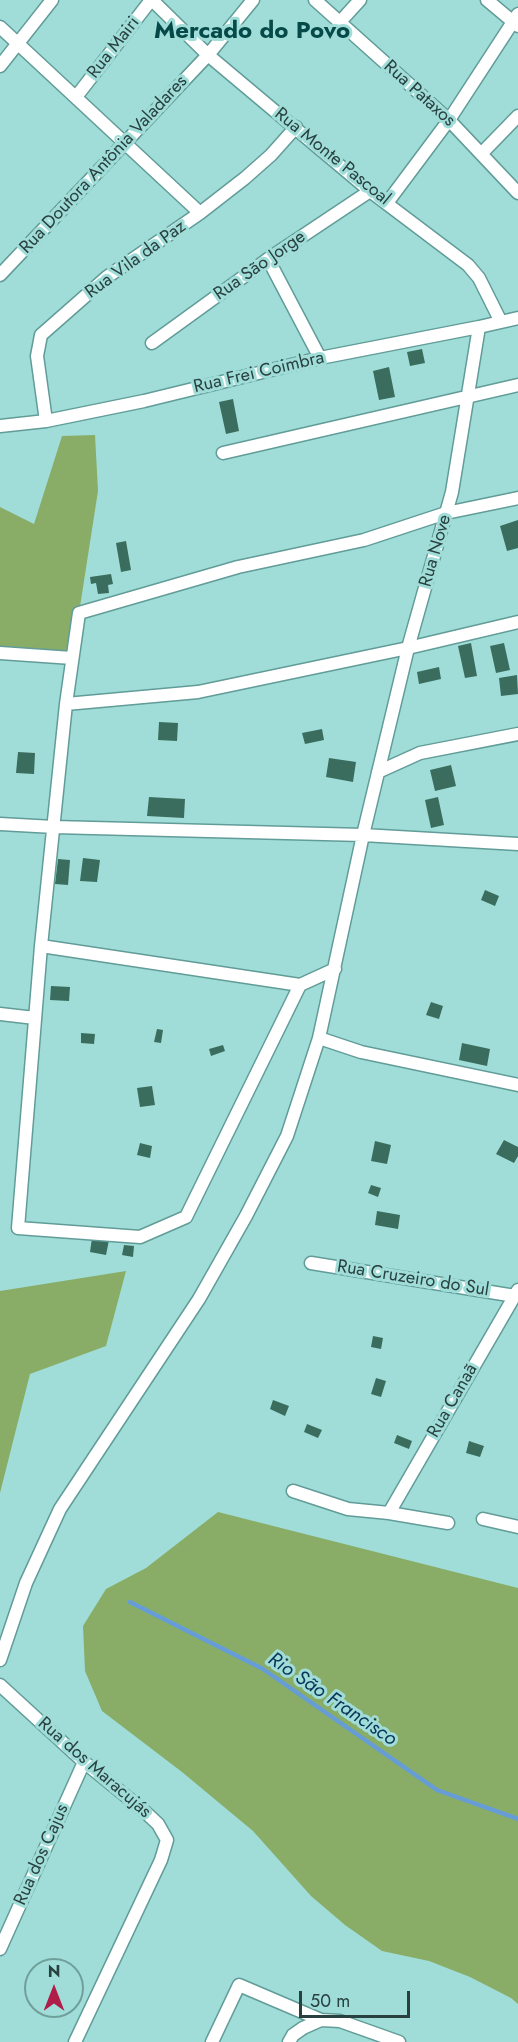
<!DOCTYPE html>
<html>
<head>
<meta charset="utf-8">
<style>
  body { margin:0 }
  #map { position:relative; width:518px; height:2042px; overflow:hidden; background:#a0ddd8; font-family:Jost,sans-serif }
  canvas { display:block }
  .north { position:absolute; left:24px; top:1958px; width:60px; height:60px; box-sizing:border-box; background:#a0ddd8; border:2px solid #709f9b; border-radius:50%; rotate:0deg; font-size:16px; font-weight:700; line-height:24px; text-align:center; color:#284140 }
  .north::after { content:''; display:block; margin:auto; width:21px; height:27px; background:#af1d48; clip-path:polygon(50% 0,100% 100%,50% 72%,0 100%) }
  .scale { position:absolute; left:299px; top:1991px; width:111px; height:27px; box-sizing:border-box; border:3px solid #284140; border-top:0; padding-left:8px; font-size:18px; line-height:21px; white-space:nowrap; color:#284140; -webkit-text-stroke:4px #a0ddd8; paint-order:stroke }
</style>
</head>
<body>
<div id="map">
<canvas width="518" height="2042"></canvas>
<div class="north">N</div>
<div class="scale">50 m</div>
</div>
<script>
const c = document.querySelector('canvas').getContext('2d');
c.lineJoin = 'round';
function fill(path, color) {
  c.fillStyle = color;
  c.fill(path, 'evenodd');
}
function shape(rows) {
  const path = new Path2D();
  for (const r of rows) {
    path.moveTo(r[0], r[1]);
    for (let i = 2; i < r.length; i += 2) path.lineTo(r[i], r[i + 1]);
  }
  return path;
}
function strokePath(path, color, width, dash) {
  c.strokeStyle = color;
  c.lineWidth = width;
  c.lineCap = dash ? 'butt' : 'round';
  c.setLineDash(dash || []);
  c.stroke(path);
}
function write(font, color, halo, rows, align = 'center') {
  c.font = font + ' Jost,sans-serif';
  c.lineWidth = 6;
  c.setLineDash([]);
  c.textBaseline = 'middle';
  c.strokeStyle = halo;
  c.fillStyle = color;
  for (const [text, x, y, turn = 0] of rows) {
    c.save();
    c.translate(x, y);
    c.rotate((+turn || 0) * Math.PI / 180);
    c.textAlign = isNaN(turn) ? turn : align;
    if (halo) c.strokeText(text, 0, 0);
    c.fillText(text, 0, 0);
    c.restore();
  }
}
fill(shape([
  [95,435,98,491,72,658,0,653,0,507,34,524,62,436],
  [126,1271,106,1346,30,1374,0,1493,0,1291],
  [218,1512,518,1588,518,2004,511,1998,470,1977,429,1961,382,1951,345,1925,311,1896,253,1831,182,1772,102,1711,85,1671,83,1626,106,1589,146,1568]
]), '#89ad67');
strokePath(shape([
  [130,1602,263,1669,437,1790,518,1819]
]), '#669dd6', 4.5);
fill(shape([
  [422,349,425,363,410,366,407,352],
  [389,367,395,397,379,400,373,371],
  [233,399,239,431,226,434,219,402],
  [518,520,518,548,507,551,500,526],
  [126,541,131,570,121,572,116,543],
  [111,574,113,584,108,585,109,593,98,594,96,583,91,584,90,577],
  [471,643,477,676,465,678,458,646],
  [504,643,510,670,496,673,490,646],
  [439,667,441,679,419,684,417,672],
  [517,675,518,694,501,696,499,678],
  [159,722,178,723,177,741,158,740],
  [322,729,324,740,305,744,302,733],
  [18,752,35,753,34,774,16,773],
  [329,758,356,762,353,782,326,777],
  [451,765,456,786,435,791,430,770],
  [149,797,185,799,184,818,147,816],
  [438,797,444,825,431,828,425,800],
  [83,858,100,860,97,882,80,881],
  [58,859,70,860,68,885,55,884],
  [485,890,499,896,495,906,481,900],
  [51,986,70,987,69,1001,50,1000],
  [431,1002,443,1006,439,1019,426,1015],
  [157,1029,163,1030,161,1043,154,1042],
  [81,1033,95,1034,94,1044,81,1043],
  [462,1043,490,1049,487,1066,459,1060],
  [223,1045,225,1051,211,1056,209,1049],
  [152,1086,155,1105,140,1107,137,1088],
  [504,1140,518,1147,518,1156,514,1163,496,1154],
  [375,1141,391,1145,387,1164,371,1161],
  [140,1143,152,1146,150,1158,137,1155],
  [371,1185,381,1188,378,1197,368,1193],
  [377,1211,400,1215,398,1229,375,1225],
  [92,1238,109,1240,106,1255,90,1252],
  [124,1245,134,1246,133,1257,122,1255],
  [373,1336,383,1338,381,1349,371,1347],
  [376,1378,386,1381,381,1397,371,1394],
  [273,1400,289,1406,285,1416,270,1409],
  [307,1424,322,1430,318,1438,304,1432],
  [397,1435,412,1441,409,1449,394,1443],
  [469,1441,484,1446,480,1457,466,1453]
]), '#3a6d5d');
const minor = shape([
  [152,0,208,55,370,191,468,265,479,278,501,322],
  [315,0,449,120,518,193],
  [487,0,518,26],
  [339,23,360,0],
  [0,27,200,213],
  [0,66,52,0],
  [76,97,151,0],
  [481,154,518,116],
  [387,203,449,120,518,14],
  [268,259,320,358],
  [0,275,208,55,253,0],
  [152,343,268,259,370,191],
  [46,421,37,356,41,335,107,277,200,213,245,178,271,155,296,127],
  [0,426,46,421,144,401,320,358,479,327,518,318],
  [223,453,518,385],
  [0,653,72,658],
  [66,704,198,692,408,648,518,622],
  [378,772,420,753,518,734],
  [0,824,54,827,363,835,518,844],
  [41,946,300,985],
  [335,969,300,985,186,1217,140,1237,18,1228,41,946,66,704,79,613,238,567,364,540,446,513,518,498],
  [0,1014,35,1018],
  [319,1038,361,1052,518,1085],
  [311,1263,515,1296],
  [293,1491,348,1509,389,1513,448,1523],
  [389,1513,518,1290],
  [483,1519,518,1527],
  [0,1660,26,1583,60,1509,199,1299,246,1216,287,1136,319,1038,363,835,408,648,452,492,479,327],
  [0,1685,84,1762,143,1810,158,1824,167,1840,161,1860,75,2042],
  [0,1949,84,1762],
  [212,2042,239,1985,321,2020,340,2021,399,2042],
  [289,2042,293,2035,303,2028,321,2020]
]);
strokePath(minor, '#619c98', 15);
strokePath(minor, '#fff', 12);
write('18px', '#284140', '#a0ddd8', [
  ["Rua Mairi",114,48,-52],
  ["Rua Pataxos",419,94,42],
  ["Rua Monte Pascoal",332,157,39],
  ["Rua Doutora Antônia Valadares",104,165,-47],
  ["Rua Vila da Paz",136,260,-36],
  ["Rua São Jorge",260,266,-35],
  ["Rua Frei Coimbra",259,373,-13],
  ["Rua Nove",436,551,-74],
  ["Rua Cruzeiro do Sul",413,1279,9],
  ["Rua Canaã",453,1401,-60],
  ["Rua dos Maracujás",94,1768,41],
  ["Rua dos Cajus",42,1855,-66]
]);
write('italic 20px', '#0c355a', '#a0ddd8', [
  ["Rio São Francisco",332,1700,34]
]);
write('bold 24px', '#054a48', '#a0ddd8', [
  ["Mercado do Povo",252,32]
]);
</script>
</body>
</html>
